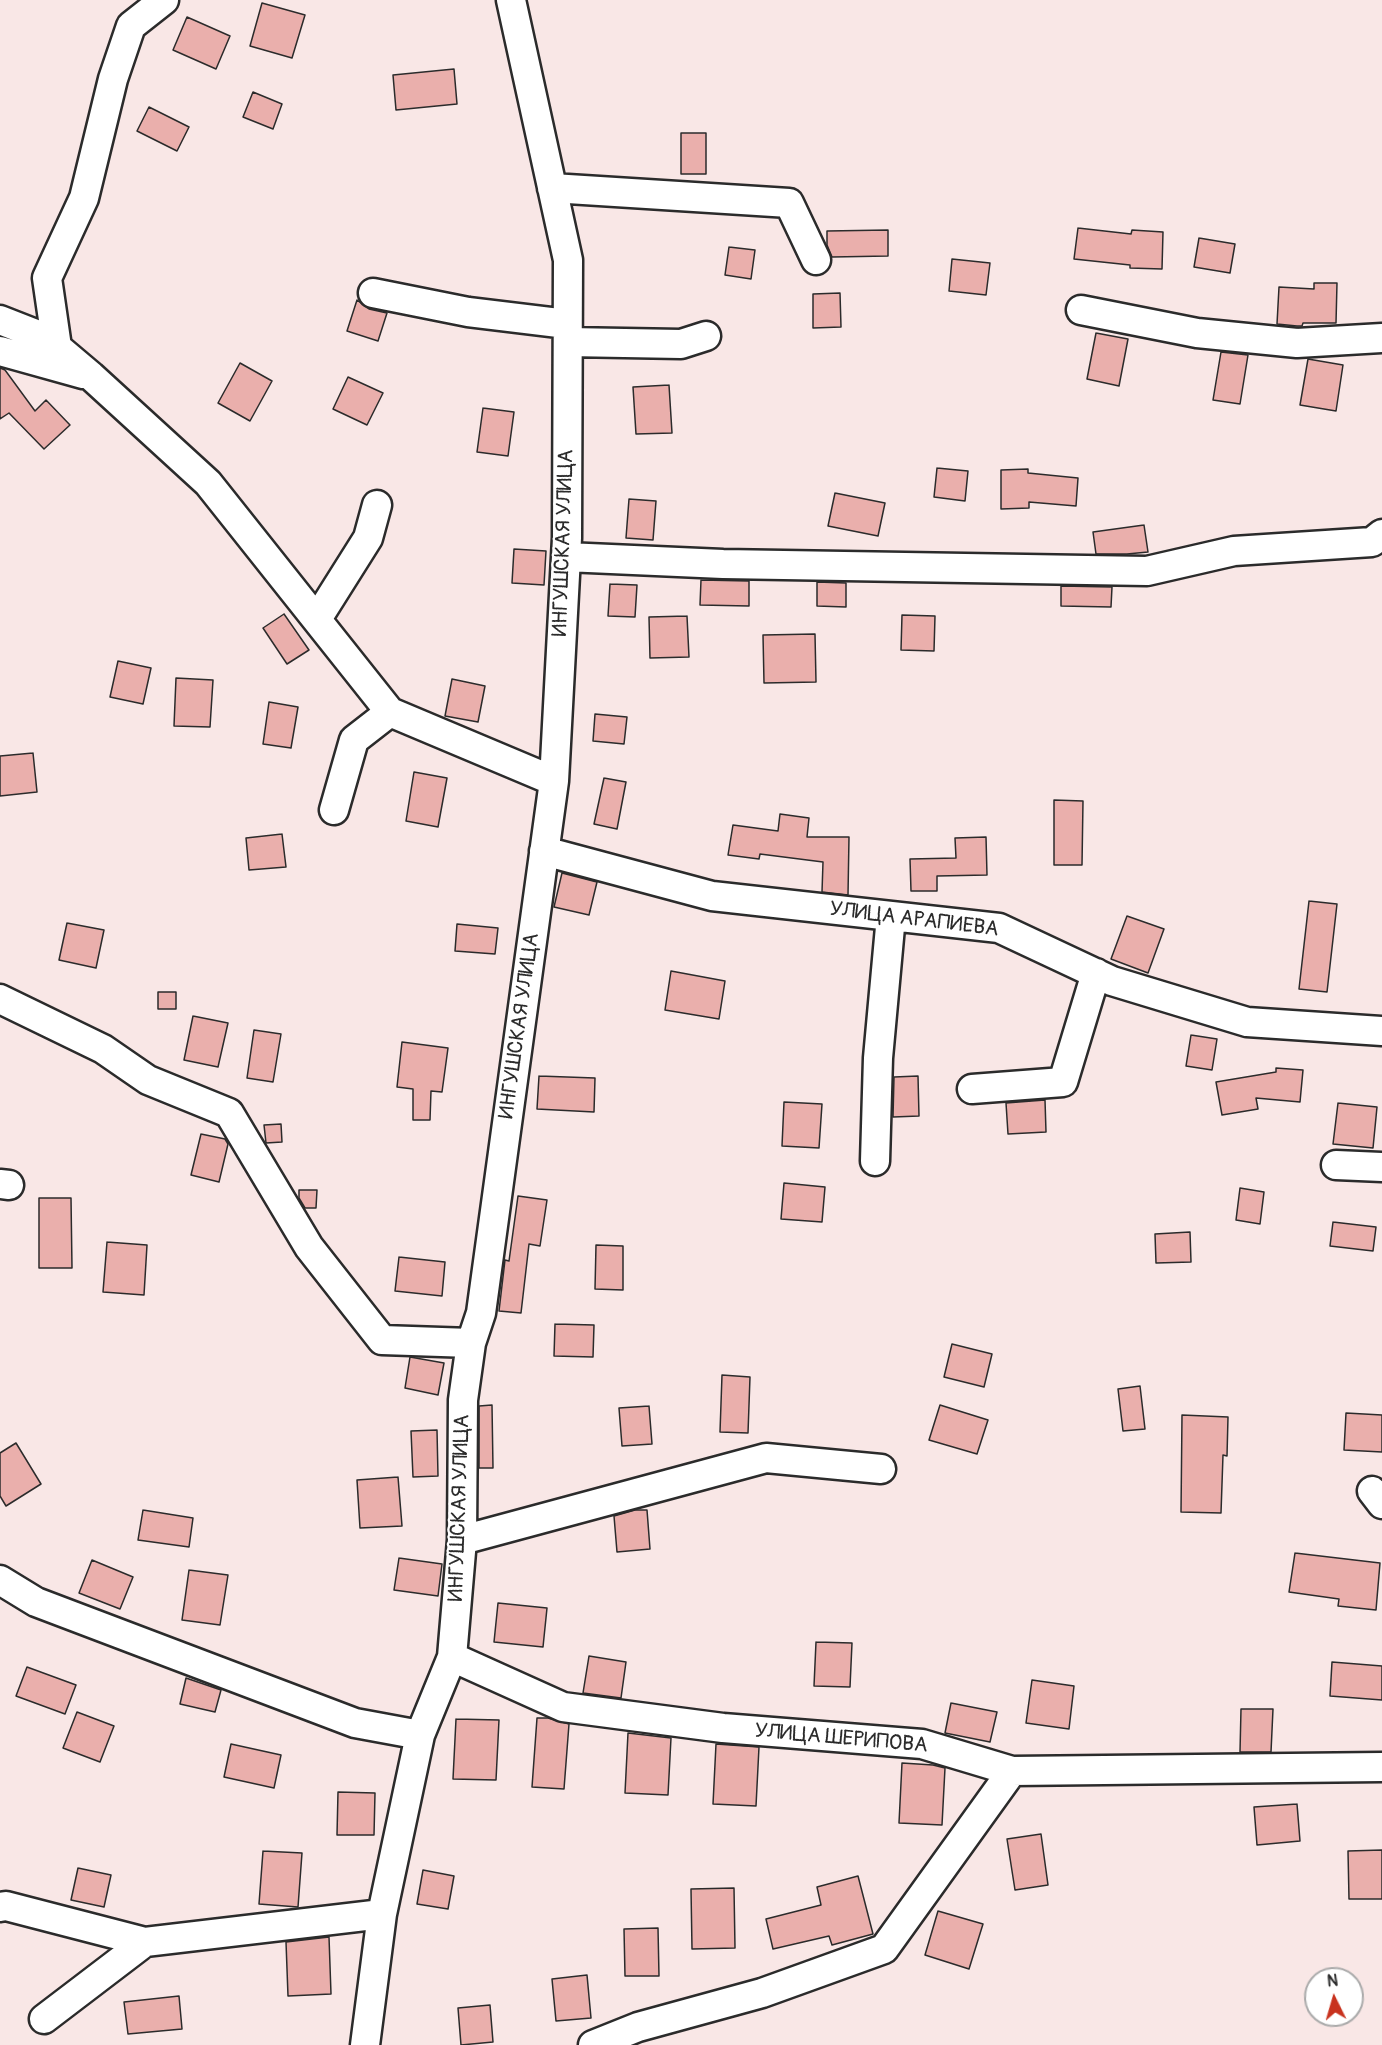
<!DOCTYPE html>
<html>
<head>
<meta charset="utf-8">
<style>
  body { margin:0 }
  #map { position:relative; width:1382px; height:2045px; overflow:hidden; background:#f9e7e6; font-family:Pangolin,sans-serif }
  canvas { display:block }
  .north { position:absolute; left:1304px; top:1967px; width:60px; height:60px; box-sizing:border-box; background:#fff; border:2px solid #aaa; border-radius:50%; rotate:355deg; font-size:16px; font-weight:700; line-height:24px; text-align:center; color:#2b2b2b }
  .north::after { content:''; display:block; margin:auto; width:21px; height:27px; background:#c8321e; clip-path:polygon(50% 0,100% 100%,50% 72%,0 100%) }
</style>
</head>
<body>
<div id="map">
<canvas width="1382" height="2045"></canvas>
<div class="north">N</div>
</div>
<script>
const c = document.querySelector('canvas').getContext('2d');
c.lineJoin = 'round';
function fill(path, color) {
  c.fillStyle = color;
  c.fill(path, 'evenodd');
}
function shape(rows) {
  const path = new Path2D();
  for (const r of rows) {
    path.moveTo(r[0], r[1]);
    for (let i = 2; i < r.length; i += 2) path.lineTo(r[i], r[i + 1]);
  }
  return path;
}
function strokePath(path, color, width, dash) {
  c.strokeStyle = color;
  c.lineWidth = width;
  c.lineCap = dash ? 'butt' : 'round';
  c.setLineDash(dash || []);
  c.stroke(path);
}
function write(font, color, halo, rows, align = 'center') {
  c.font = font + ' Pangolin,sans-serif';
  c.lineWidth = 4.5;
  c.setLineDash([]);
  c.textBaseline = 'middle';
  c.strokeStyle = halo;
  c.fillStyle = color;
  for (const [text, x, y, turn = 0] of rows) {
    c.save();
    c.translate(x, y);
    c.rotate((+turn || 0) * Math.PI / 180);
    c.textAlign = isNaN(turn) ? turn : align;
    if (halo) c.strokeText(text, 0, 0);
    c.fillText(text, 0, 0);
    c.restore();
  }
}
const building = shape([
  [262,3,305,15,292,58,250,46,262,3],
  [187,17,230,36,216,69,173,50,187,17],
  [454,69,457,104,396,110,393,75,454,69],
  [253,92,282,104,273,129,243,117,253,92],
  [149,107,189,127,177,151,137,131,149,107],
  [681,133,706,133,706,174,681,174,681,133],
  [1078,228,1131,234,1132,230,1163,232,1162,269,1130,268,1130,265,1074,259,1078,228],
  [888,230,888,256,832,257,827,245,827,231,888,230],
  [1199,238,1235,244,1230,273,1194,267,1199,238],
  [729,247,755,250,751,279,725,275,729,247],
  [952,259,990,263,986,295,949,291,952,259],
  [1314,283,1337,283,1336,323,1303,323,1302,326,1297,326,1277,324,1279,287,1314,289,1314,283],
  [840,293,841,327,813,328,813,294,840,293],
  [357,300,369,309,387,313,378,341,347,331,357,300],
  [1096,333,1128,339,1119,386,1087,379,1096,333],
  [1221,352,1248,355,1240,404,1213,400,1221,352],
  [1308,359,1343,365,1336,411,1300,405,1308,359],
  [240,363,272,381,250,421,218,403,240,363],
  [0,368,5,370,35,411,46,400,70,425,44,449,9,413,0,419,0,368],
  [348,377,383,393,367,425,333,409,348,377],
  [669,385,672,433,636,434,633,387,669,385],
  [483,408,514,412,508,456,477,452,483,408],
  [937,468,968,471,965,501,934,497,937,468],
  [1028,469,1028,473,1078,478,1076,506,1029,502,1029,508,1001,509,1001,470,1028,469],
  [835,493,885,503,878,536,828,526,835,493],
  [629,499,656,501,653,540,626,538,629,499],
  [1144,525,1148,552,1127,554,1096,554,1093,532,1144,525],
  [514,549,546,551,544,585,512,583,514,549],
  [701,580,749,581,749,606,700,605,701,580],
  [817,582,846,583,846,607,817,606,817,582],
  [610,584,637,585,635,617,608,616,610,584],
  [1061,586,1112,587,1111,607,1061,606,1061,586],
  [284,614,309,650,287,664,263,628,284,614],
  [902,615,935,616,934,651,901,650,902,615],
  [687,616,689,657,650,658,649,617,687,616],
  [815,634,816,682,764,683,763,635,815,634],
  [118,661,151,668,143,704,110,697,118,661],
  [176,678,213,680,210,727,174,726,176,678],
  [452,679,485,686,478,722,445,716,452,679],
  [269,702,298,707,291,748,263,744,269,702],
  [595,714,627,717,624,744,593,741,595,714],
  [33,753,37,792,0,796,0,756,33,753],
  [414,772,447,778,438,827,406,821,414,772],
  [604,778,626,782,617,829,594,824,604,778],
  [1054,800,1083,801,1082,865,1054,865,1054,800],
  [780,814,809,818,807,837,849,837,848,895,822,892,823,862,760,854,759,859,728,855,733,825,778,831,780,814],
  [282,834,286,867,249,870,246,838,282,834],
  [986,837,987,875,937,876,937,891,911,891,910,859,956,858,955,838,986,837],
  [562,873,597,882,589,915,554,907,562,873],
  [1309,901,1337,904,1327,992,1299,989,1309,901],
  [1127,916,1164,929,1148,973,1111,959,1127,916],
  [67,923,104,930,96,968,59,960,67,923],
  [457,924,498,928,495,954,455,951,457,924],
  [671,971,725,981,719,1019,665,1010,671,971],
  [158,992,176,992,176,1009,158,1009,158,992],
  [193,1016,228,1023,218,1067,184,1060,193,1016],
  [254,1030,281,1034,273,1082,247,1078,254,1030],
  [1191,1035,1217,1039,1212,1070,1186,1066,1191,1035],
  [402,1042,448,1048,442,1092,431,1091,430,1120,413,1120,413,1089,397,1087,402,1042],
  [1276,1068,1303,1070,1300,1102,1256,1098,1258,1109,1222,1115,1216,1082,1276,1072,1276,1068],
  [539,1076,595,1078,594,1112,537,1109,539,1076],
  [918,1076,919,1116,893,1117,894,1077,918,1076],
  [1045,1100,1046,1132,1008,1134,1006,1103,1045,1100],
  [784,1102,822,1104,819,1148,782,1146,784,1102],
  [1338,1103,1377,1107,1373,1148,1333,1144,1338,1103],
  [281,1124,282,1142,266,1143,264,1125,281,1124],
  [201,1134,225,1139,228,1144,219,1182,191,1175,201,1134],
  [784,1183,825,1187,822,1222,781,1219,784,1183],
  [1240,1188,1264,1192,1260,1224,1236,1220,1240,1188],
  [299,1190,317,1190,316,1208,305,1208,299,1198,299,1190],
  [518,1196,547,1200,540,1246,529,1244,521,1313,499,1311,505,1260,509,1261,518,1196],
  [39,1198,71,1198,72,1268,39,1268,39,1198],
  [1333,1222,1376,1227,1373,1251,1330,1246,1333,1222],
  [1190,1232,1191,1262,1156,1263,1155,1234,1190,1232],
  [107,1242,147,1245,144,1295,103,1292,107,1242],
  [596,1245,623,1246,623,1290,595,1289,596,1245],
  [399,1257,445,1262,442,1296,395,1291,399,1257],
  [555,1324,594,1325,593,1357,554,1356,555,1324],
  [952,1344,992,1354,984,1387,944,1377,952,1344],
  [410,1357,444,1363,438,1395,405,1388,410,1357],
  [722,1375,750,1377,748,1433,720,1432,722,1375],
  [1140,1386,1145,1429,1123,1431,1118,1389,1140,1386],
  [492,1405,493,1468,479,1468,479,1406,492,1405],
  [940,1405,988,1420,977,1454,929,1440,940,1405],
  [649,1406,652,1444,622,1446,619,1408,649,1406],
  [1346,1413,1382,1415,1382,1452,1344,1450,1346,1413],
  [1182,1415,1228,1417,1227,1456,1223,1455,1221,1513,1181,1512,1182,1415],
  [437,1430,438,1476,413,1477,411,1431,437,1430],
  [16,1443,41,1484,6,1506,0,1496,0,1453,16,1443],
  [398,1477,402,1526,360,1528,357,1480,398,1477],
  [143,1510,193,1518,189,1547,138,1540,143,1510],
  [635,1510,647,1510,650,1549,617,1552,614,1516,635,1510],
  [1295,1553,1380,1563,1376,1610,1338,1606,1339,1599,1289,1592,1295,1553],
  [399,1558,442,1564,438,1596,394,1590,399,1558],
  [92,1560,133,1577,120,1609,79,1593,92,1560],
  [189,1570,228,1575,220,1625,182,1620,189,1570],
  [498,1603,547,1608,543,1647,494,1642,498,1603],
  [816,1642,852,1643,850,1687,814,1686,816,1642],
  [589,1656,626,1662,621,1698,583,1693,589,1656],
  [1332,1662,1382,1666,1382,1700,1330,1696,1332,1662],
  [27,1667,76,1685,65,1714,16,1696,27,1667],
  [186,1678,221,1690,215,1712,180,1704,186,1678],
  [1032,1680,1074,1686,1069,1729,1026,1723,1032,1680],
  [951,1703,997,1712,990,1742,945,1733,951,1703],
  [1241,1709,1273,1709,1271,1752,1240,1752,1241,1709],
  [77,1712,114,1726,100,1762,63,1748,77,1712],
  [537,1718,548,1718,569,1724,564,1789,532,1787,537,1718],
  [456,1719,499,1720,496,1780,453,1779,456,1719],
  [628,1733,671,1738,668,1795,625,1793,628,1733],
  [231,1744,281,1755,274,1788,224,1777,231,1744],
  [716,1744,759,1747,756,1806,713,1804,716,1744],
  [902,1763,933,1765,945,1768,942,1825,899,1823,902,1763],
  [338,1792,375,1793,374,1835,337,1835,338,1792],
  [1297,1804,1300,1841,1257,1845,1254,1807,1297,1804],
  [1041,1834,1048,1885,1015,1890,1007,1839,1041,1834],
  [1382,1850,1382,1899,1349,1899,1348,1851,1382,1850],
  [263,1851,302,1853,298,1907,259,1904,263,1851],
  [78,1868,111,1875,104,1907,71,1900,78,1868],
  [423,1870,454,1876,448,1909,417,1904,423,1870],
  [858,1876,873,1934,832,1945,829,1936,773,1949,766,1919,821,1905,817,1887,858,1876],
  [734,1888,735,1948,692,1949,691,1889,734,1888],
  [938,1911,983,1924,969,1969,925,1955,938,1911],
  [658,1928,659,1976,625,1976,624,1929,658,1928],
  [329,1937,331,1994,288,1996,286,1942,329,1937],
  [587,1975,591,2018,556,2021,552,1979,587,1975],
  [179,1996,182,2029,128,2034,124,2002,179,1996],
  [490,2005,493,2042,461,2045,458,2008,490,2005]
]);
fill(building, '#eaafac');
strokePath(building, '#2b2b2b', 1.5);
const minor = shape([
  [552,188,789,203,816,260],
  [373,293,468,312,567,324],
  [1081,310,1197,333,1297,343,1382,338],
  [0,320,46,338,91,376,208,483,390,712,554,781],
  [568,342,681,344,706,336],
  [57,347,47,278,84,198,113,79,131,26,164,0],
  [0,351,83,374],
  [566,557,723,564,1147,571,1234,551,1372,542,1382,534],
  [317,619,368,538,377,505],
  [334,810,354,740,390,712],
  [544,851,712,896,999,928,1112,981,1247,1022,1382,1031],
  [0,999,103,1049,148,1080,229,1113,309,1247,382,1340,471,1343],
  [972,1089,1063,1082,1096,973],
  [875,1161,878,1058,891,916],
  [1336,1165,1382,1167],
  [0,1184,9,1185],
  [1372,1491,1382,1504],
  [462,1540,766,1458,881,1469],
  [0,1580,36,1602,355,1723,420,1735],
  [452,1657,563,1707,723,1728,922,1744,1012,1771,1382,1767],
  [0,1907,6,1906,145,1942,382,1914],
  [44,2019,145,1942],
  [365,2045,382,1914,420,1735,452,1657,462,1540,463,1400,471,1343,481,1313,554,781,567,538,568,260,511,0],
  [593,2045,638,2027,762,1993,884,1949,1012,1771]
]);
strokePath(minor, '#2b2b2b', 33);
strokePath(minor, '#fff', 28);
write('21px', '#2b2b2b', '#fff', [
  ["ИНГУШСКАЯ УЛИЦА",564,543,-88],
  ["УЛИЦА АРАПИЕВА",914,920,7],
  ["ИНГУШСКАЯ УЛИЦА",520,1026,-82],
  ["ИНГУШСКАЯ УЛИЦА",460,1508,-88],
  ["УЛИЦА ШЕРИПОВА",841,1739,5]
]);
</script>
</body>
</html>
